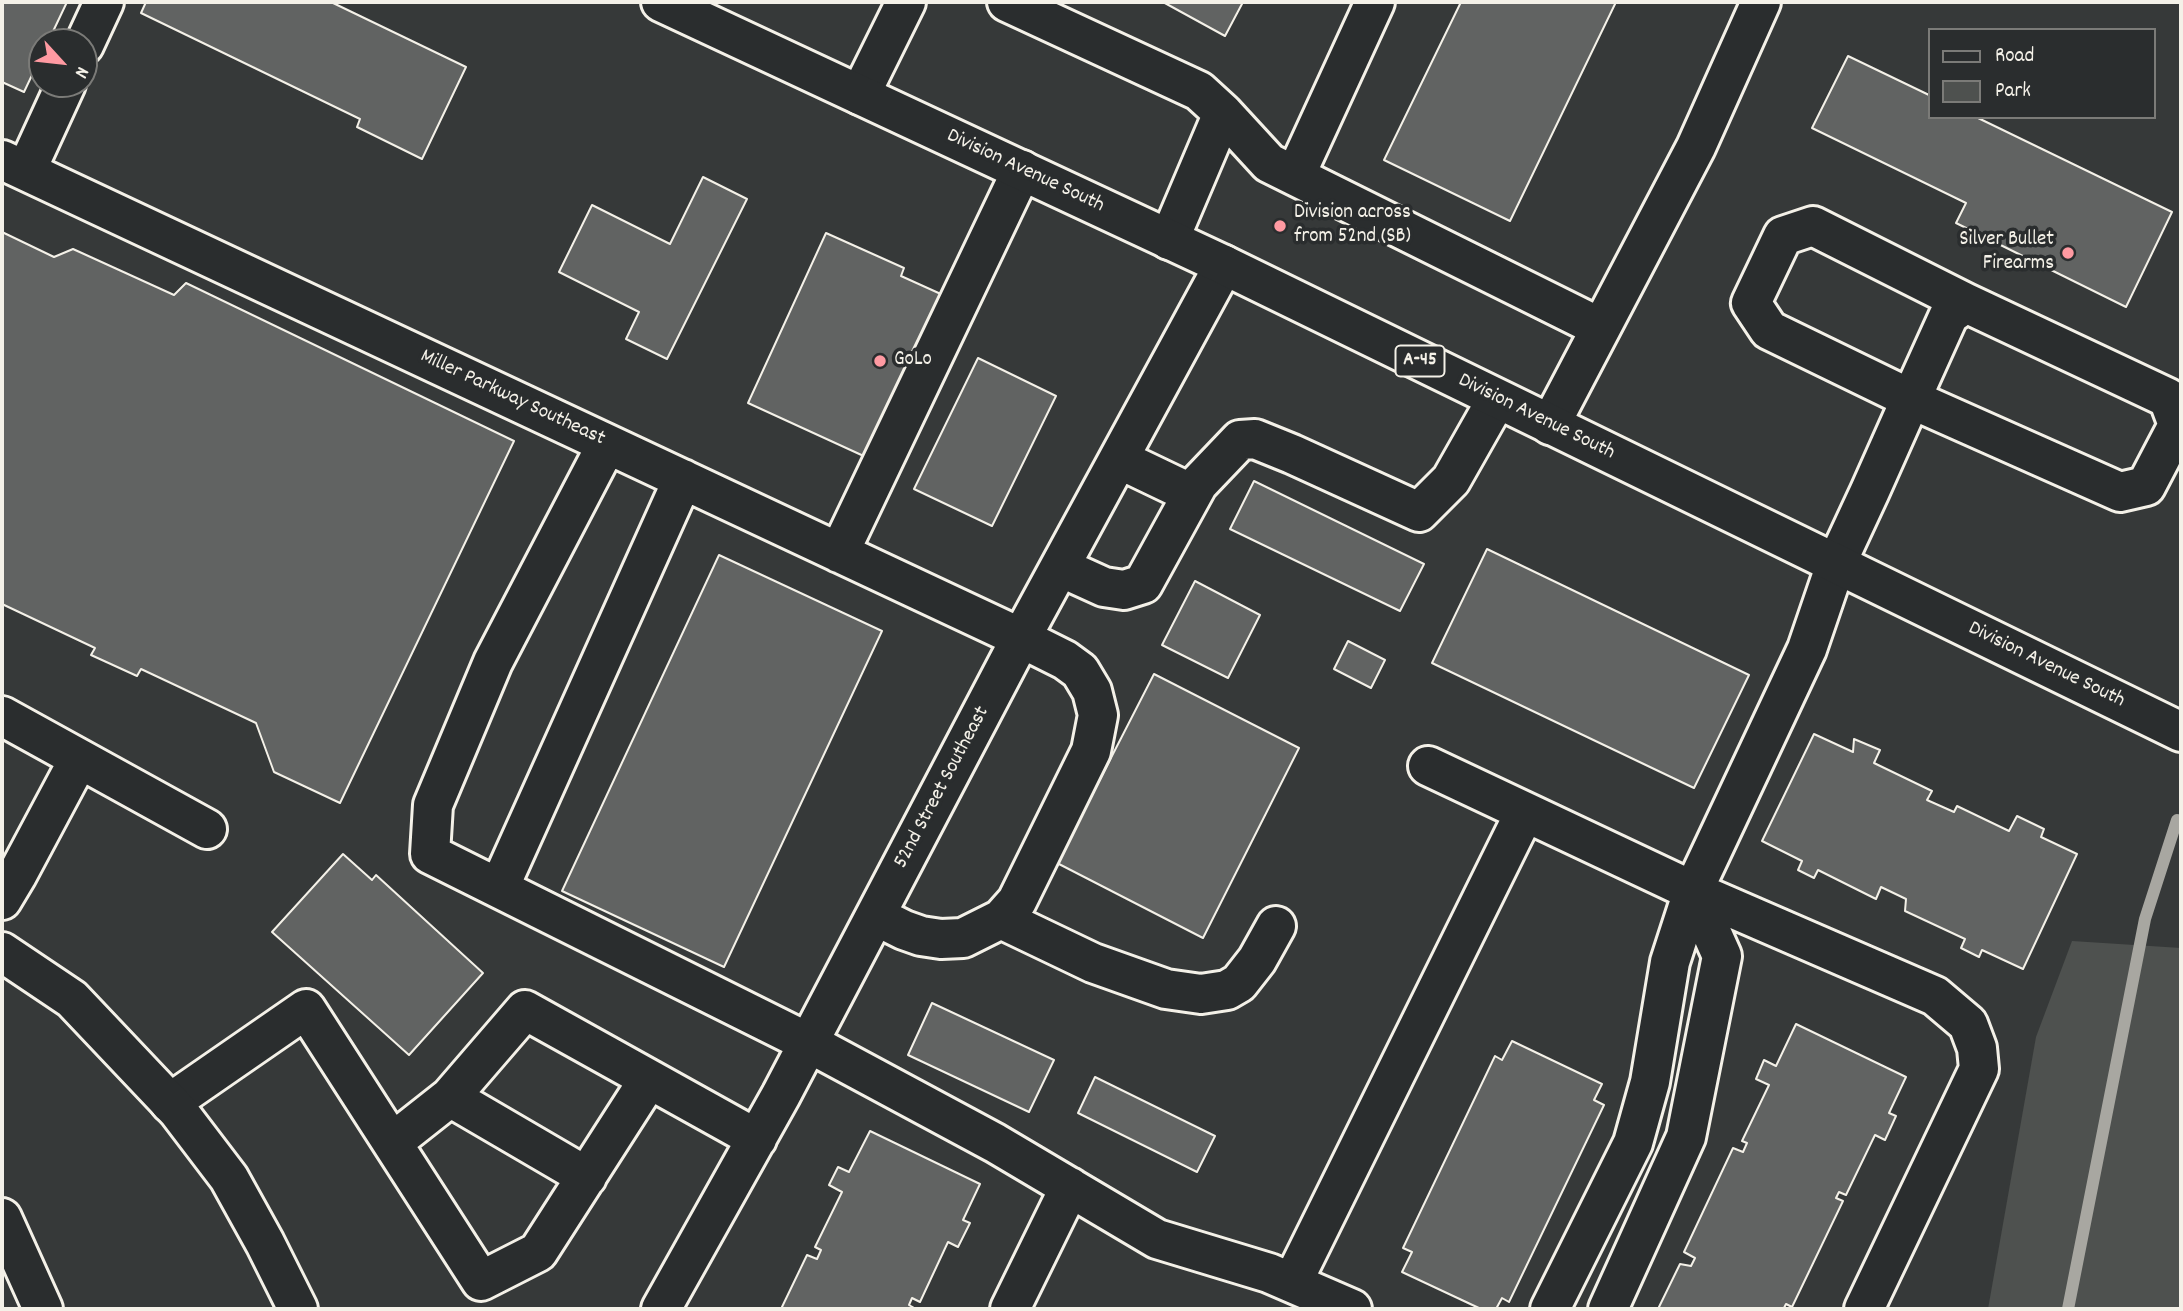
<!DOCTYPE html>
<html>
<head>
<meta charset="utf-8">
<style>
  body { margin:0 }
  #map { position:relative; width:2183px; height:1311px; overflow:hidden; background:#363939; font-family:Dekko,sans-serif }
  canvas { display:block }
  .frame { position:absolute; inset:0; border:4px solid #f4f1e8; pointer-events:none }
  .legend { position:absolute; left:1928px; top:28px; width:228px; height:91px; box-sizing:border-box; background:#2a2d2e; border:2px solid #7b7b78; margin:0; padding:9px 12px; list-style:none; font-size:21px; color:#f4f1e8 }
  .legend li { display:flex; align-items:center; gap:14px; height:35px }
  .legend b { width:35px; border:2px solid #7b7b78 }
  .north { position:absolute; left:28px; top:28px; width:70px; height:70px; box-sizing:border-box; background:#2a2d2e; border:2px solid #7b7b78; border-radius:50%; rotate:117deg; font-size:19px; font-weight:700; line-height:28px; text-align:center; color:#f4f1e8 }
  .north::after { content:''; display:block; margin:auto; width:24px; height:32px; background:#ff9aa2; clip-path:polygon(50% 0,100% 100%,50% 72%,0 100%) }
</style>
</head>
<body>
<div id="map">
<canvas width="2183" height="1311"></canvas>
<div class="frame"></div>
<ul class="legend">
<li><b style="height:9px;background:#2a2d2e"></b>Road</li>
<li><b style="height:19px;background:#4e514f"></b>Park</li>
</ul>
<div class="north">N</div>
</div>
<script>
const c = document.querySelector('canvas').getContext('2d');
c.lineJoin = 'round';
function fill(path, color) {
  c.fillStyle = color;
  c.fill(path, 'evenodd');
}
function shape(rows) {
  const path = new Path2D();
  for (const r of rows) {
    path.moveTo(r[0], r[1]);
    for (let i = 2; i < r.length; i += 2) path.lineTo(r[i], r[i + 1]);
  }
  return path;
}
function strokePath(path, color, width, dash) {
  c.strokeStyle = color;
  c.lineWidth = width;
  c.lineCap = dash ? 'butt' : 'round';
  c.setLineDash(dash || []);
  c.stroke(path);
}
function write(font, color, halo, rows, align = 'center') {
  c.font = font + ' Dekko,sans-serif';
  c.lineWidth = 7;
  c.setLineDash([]);
  c.textBaseline = 'middle';
  c.strokeStyle = halo;
  c.fillStyle = color;
  for (const [text, x, y, turn = 0] of rows) {
    c.save();
    c.translate(x, y);
    c.rotate((+turn || 0) * Math.PI / 180);
    c.textAlign = isNaN(turn) ? turn : align;
    if (halo) c.strokeText(text, 0, 0);
    c.fillText(text, 0, 0);
    c.restore();
  }
}
fill(shape([
  [2072,941,2181,948,2181,1309,1988,1309,2036,1037]
]), '#4e514f');
strokePath(shape([
  [2068,1309,2145,919,2177,820]
]), '#a8a7a1', 12);
const building = shape([
  [2,2,67,2,48,42,42,42,42,54,24,92,2,82,2,2],
  [146,2,331,2,466,67,422,159,357,127,360,119,141,13,146,2],
  [1163,2,1243,2,1225,36,1163,2],
  [1461,2,1616,2,1510,221,1384,160,1461,2],
  [1848,56,1929,95,1929,117,1976,117,2172,212,2126,307,1956,223,1966,203,1812,128,1848,56],
  [703,177,747,199,667,359,626,339,639,312,559,272,592,205,670,244,703,177],
  [2,232,54,257,73,249,174,295,186,283,514,441,340,803,274,772,256,723,141,669,137,676,91,655,95,648,2,604,2,232],
  [826,233,904,268,901,276,943,295,868,458,748,403,826,233],
  [978,358,1056,396,992,526,914,489,978,358],
  [1254,481,1424,564,1400,611,1230,529,1254,481],
  [1487,549,1749,675,1694,788,1432,663,1487,549],
  [719,555,882,631,724,967,562,891,719,555],
  [1195,581,1260,615,1228,678,1162,645,1195,581],
  [1348,641,1385,660,1371,688,1334,669,1348,641],
  [1154,674,1299,748,1203,938,1057,863,1154,674],
  [1814,734,1853,752,1854,739,1880,750,1874,763,1932,791,1927,800,1954,812,1957,806,2009,831,2017,816,2044,829,2041,837,2077,854,2023,969,1982,950,1979,957,1961,948,1965,939,1905,911,1906,899,1881,887,1876,899,1818,870,1814,878,1798,870,1802,861,1762,841,1814,734],
  [343,854,372,880,376,875,483,973,409,1055,272,932,343,854],
  [932,1003,1054,1060,1029,1112,908,1055,932,1003],
  [1796,1024,1906,1077,1889,1113,1896,1116,1885,1140,1875,1135,1846,1195,1839,1192,1836,1198,1843,1201,1792,1307,1786,1304,1784,1308,1786,1309,1658,1309,1680,1264,1691,1266,1695,1258,1684,1252,1733,1148,1743,1152,1747,1143,1742,1141,1769,1085,1756,1079,1764,1060,1776,1066,1796,1024],
  [1512,1041,1602,1084,1594,1100,1604,1105,1509,1302,1502,1298,1496,1309,1481,1309,1402,1272,1412,1252,1403,1248,1495,1056,1502,1060,1512,1041],
  [1095,1077,1215,1136,1197,1172,1078,1113,1095,1077],
  [870,1131,980,1184,963,1220,970,1223,958,1247,948,1242,920,1302,912,1298,909,1305,916,1309,781,1309,807,1255,817,1259,821,1250,815,1247,842,1192,829,1185,838,1167,849,1172,870,1131]
]);
fill(building, '#616362');
strokePath(building, '#f4f1e8', 2);
const minor = shape([
  [1007,2,1199,91,1223,113,1169,240],
  [84,45,104,2],
  [860,95,906,2],
  [1223,113,1269,163,1601,328,1550,425],
  [2,160,1021,638,1065,660,1080,671,1092,691,1098,715,1091,751,1017,901,1001,919,963,938,941,939,921,936,904,930,876,916],
  [26,171,66,84],
  [1295,176,1375,2],
  [1601,328,1696,147,1761,2],
  [607,444,493,662,433,805,430,854,809,1043,995,1143,1157,1239,1269,1273,1352,1309],
  [1119,459,1192,494],
  [839,553,1022,170],
  [1060,567,1104,587,1124,590,1143,584,1198,484,1240,440,1255,439,1292,454,1419,512,1451,480,1497,399],
  [2,716,207,829],
  [1428,766,1693,891,1807,649,1836,564,1870,491,1911,399,1949,315,1966,303,2168,398,2178,425,2146,486,2120,492,1911,399,1769,330,1751,303,1783,236,1813,226,1966,303],
  [499,888,683,479],
  [1693,891,1935,996,1968,1024,1977,1048,1979,1069,1864,1309],
  [2,900,17,875,79,759],
  [1001,919,1093,963,1166,989,1201,994,1227,990,1239,983,1257,960,1276,926],
  [450,1097,587,1177],
  [170,1103,306,1009,481,1281,538,1252,649,1079],
  [393,1142,450,1097,525,1010,757,1139],
  [2,1218,43,1309],
  [1292,1283,1525,812],
  [661,1309,781,1095,1021,638,1224,265],
  [1010,1309,1070,1187],
  [1550,1309,1633,1143,1650,1082,1670,962,1693,891],
  [1608,1309,1686,1137,1722,956,1693,891]
]);
const major = shape([
  [661,2,1224,265,2181,732],
  [2,952,72,999,178,1111,229,1178,265,1243,298,1309]
]);
strokePath(minor, '#f4f1e8', 44);
strokePath(major, '#f4f1e8', 44);
strokePath(minor, '#2a2d2e', 38);
strokePath(major, '#2a2d2e', 38);
for (const [x, y, r, color] of [
  [1280,226,7,"#ff9aa2"],
  [2068,253,7,"#ff9aa2"],
  [880,361,7,"#ff9aa2"]
]) {
  const dot = new Path2D();
  dot.arc(x, y, r, 0, 2 * Math.PI);
  c.fillStyle = color;
  c.fill(dot);
  strokePath(dot, '#2a2d2e', 2.5);
}
for (const [x, y, w] of [
  [1420,361,49]
]) {
  const box = new Path2D();
  box.roundRect(x - w / 2, y - 15.5, w, 31, 5);
  c.fillStyle = '#2a2d2e';
  c.fill(box);
  strokePath(box, '#f4f1e8', 2);
}
write('bold 19px', '#f4f1e8', null, [
  ["A-45",1420,361]
]);
write('21px', '#f4f1e8', '#2a2d2e', [
  ["Division Avenue South",1025,172,25],
  ["Miller Parkway Southeast",512,399,25],
  ["Division Avenue South",1536,418,26],
  ["Division Avenue South",2046,666,26],
  ["52nd Street Southeast",943,788,-62]
]);
write('21px', '#f4f1e8', '#2a2d2e', [
  ["Division across",1294,214],
  ["from 52nd (SB)",1294,238],
  ["Silver Bullet",2054,241,"right"],
  ["Firearms",2054,265,"right"],
  ["GoLo",894,361]
], 'left');
</script>
</body>
</html>
